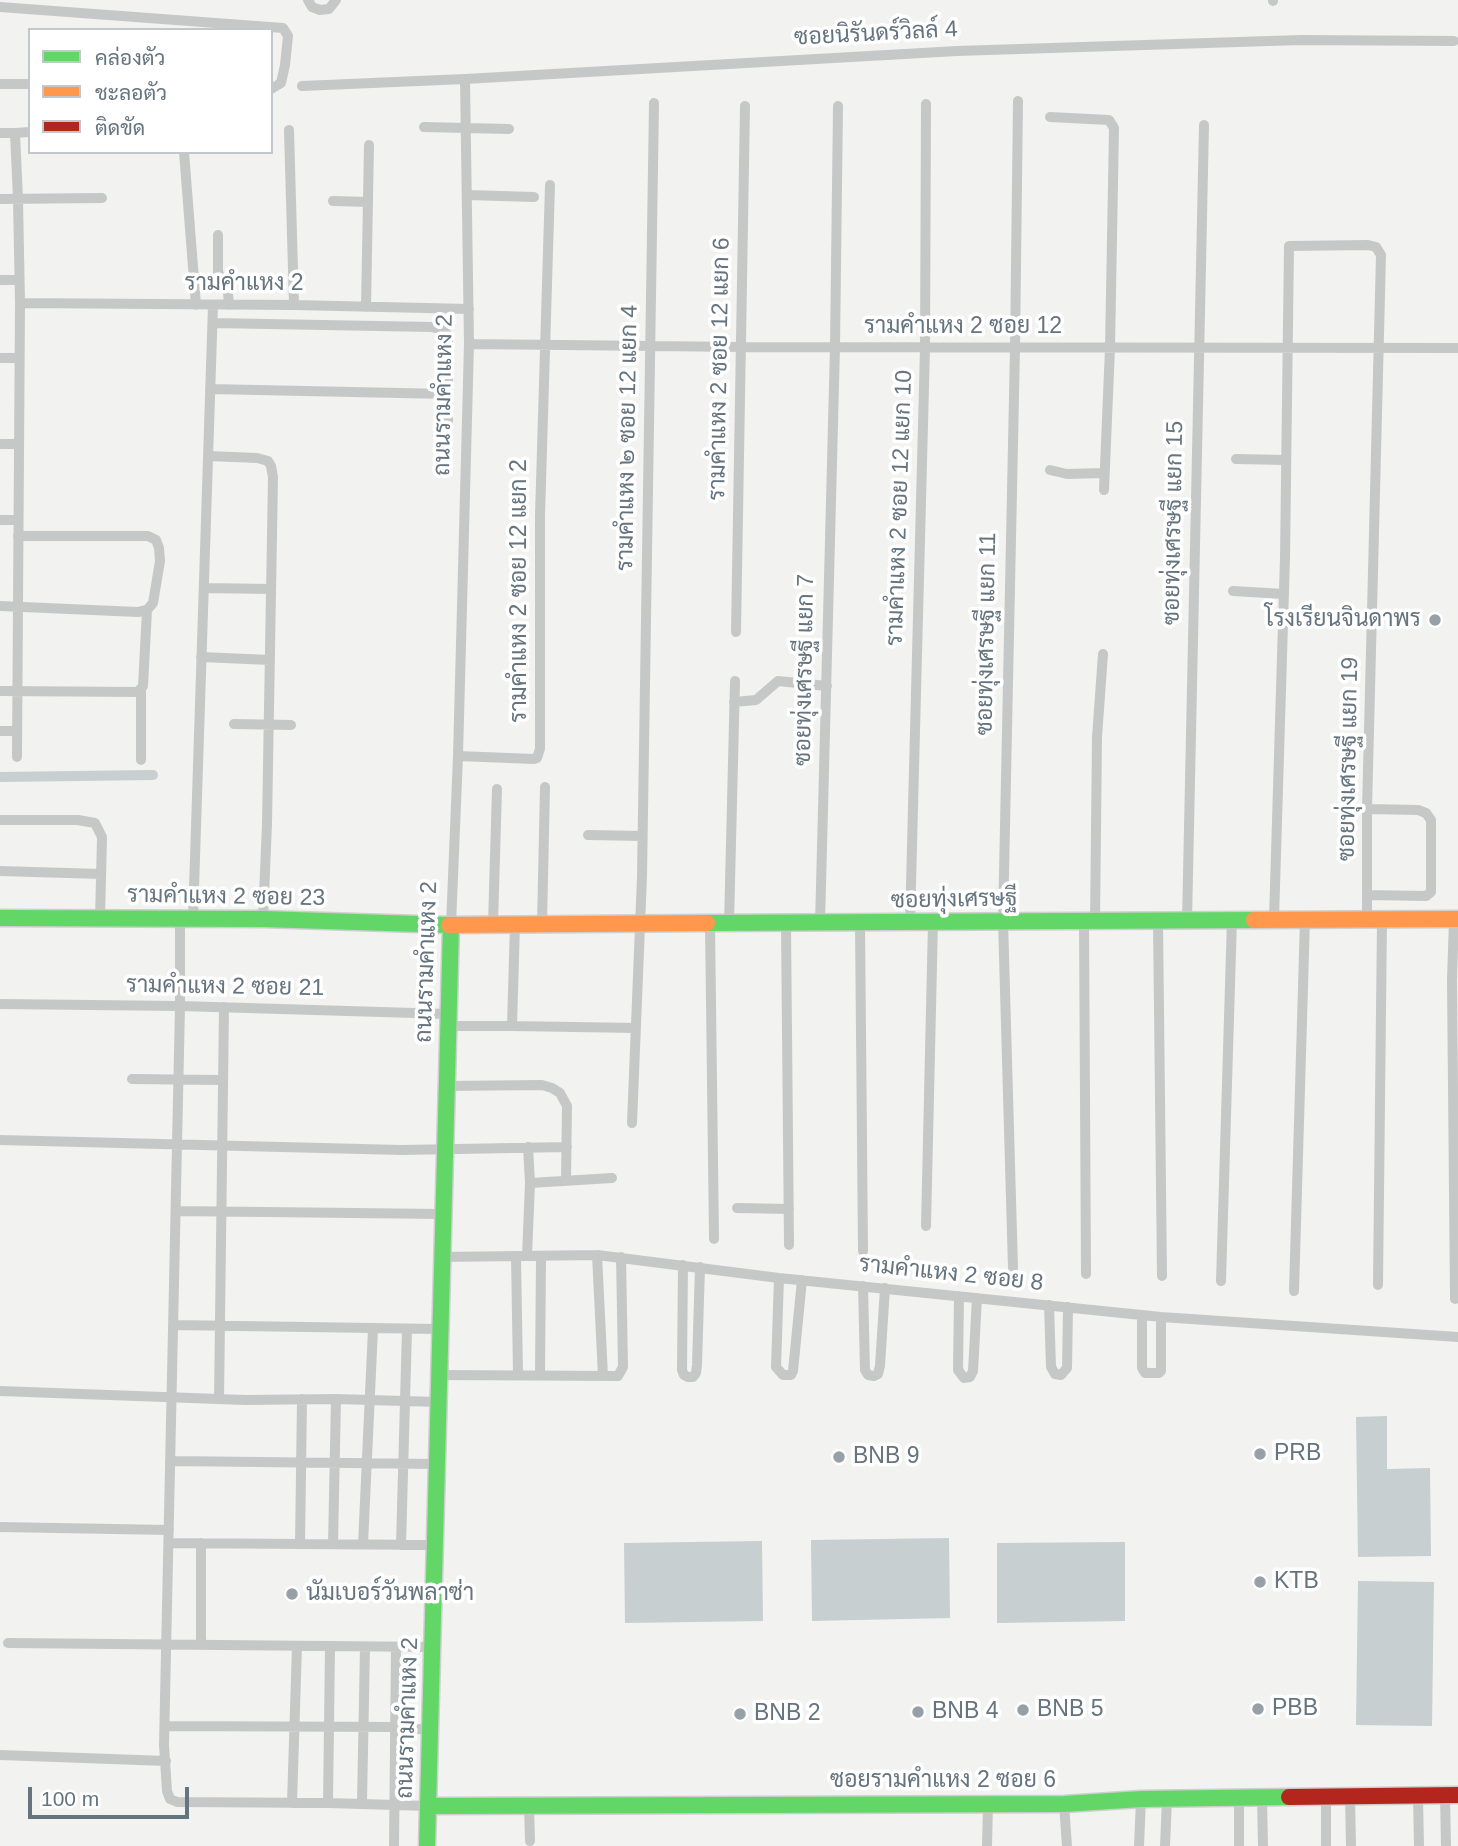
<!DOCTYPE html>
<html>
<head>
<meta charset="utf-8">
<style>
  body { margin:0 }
  #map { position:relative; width:1458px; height:1846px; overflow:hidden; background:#f2f2f0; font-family:Arial,Sarabun,sans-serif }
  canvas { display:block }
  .legend { position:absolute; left:28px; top:28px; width:245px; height:126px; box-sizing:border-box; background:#fff; border:2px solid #c1c7cb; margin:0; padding:9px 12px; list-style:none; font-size:21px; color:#65747e }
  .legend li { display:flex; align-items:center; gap:14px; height:35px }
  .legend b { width:35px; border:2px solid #c1c7cb }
  .scale { position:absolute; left:28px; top:1787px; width:161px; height:32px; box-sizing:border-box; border:4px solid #65747e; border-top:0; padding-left:9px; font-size:21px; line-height:24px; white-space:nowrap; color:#65747e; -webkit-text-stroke:5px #fff; paint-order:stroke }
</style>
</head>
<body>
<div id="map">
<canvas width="1458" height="1846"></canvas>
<ul class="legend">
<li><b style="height:9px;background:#63d668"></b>คล่องตัว</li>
<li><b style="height:9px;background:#ff974d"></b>ชะลอตัว</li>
<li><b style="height:9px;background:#b3261e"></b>ติดขัด</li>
</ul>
<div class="scale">100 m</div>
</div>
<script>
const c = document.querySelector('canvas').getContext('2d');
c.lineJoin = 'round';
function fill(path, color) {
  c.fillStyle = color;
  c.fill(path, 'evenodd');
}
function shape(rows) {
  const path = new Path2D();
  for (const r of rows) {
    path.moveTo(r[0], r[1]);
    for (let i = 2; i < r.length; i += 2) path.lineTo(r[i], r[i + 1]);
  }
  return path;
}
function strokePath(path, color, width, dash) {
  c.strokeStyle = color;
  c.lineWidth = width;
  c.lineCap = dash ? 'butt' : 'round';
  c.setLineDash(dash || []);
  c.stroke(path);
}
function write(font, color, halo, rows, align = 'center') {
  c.font = font + ' Arial,Sarabun,sans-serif';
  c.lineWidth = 7;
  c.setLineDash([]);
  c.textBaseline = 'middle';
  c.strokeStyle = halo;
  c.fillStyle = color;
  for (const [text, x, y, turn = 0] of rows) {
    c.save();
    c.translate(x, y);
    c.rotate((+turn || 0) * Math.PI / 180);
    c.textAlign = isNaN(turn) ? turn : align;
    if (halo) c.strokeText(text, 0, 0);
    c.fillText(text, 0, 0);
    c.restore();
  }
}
fill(shape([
  [1387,1416,1387,1469,1430,1468,1431,1556,1358,1557,1356,1417],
  [949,1538,950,1618,812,1621,811,1540],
  [762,1541,763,1621,625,1623,624,1543],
  [1125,1542,1125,1621,997,1623,997,1543],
  [1358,1581,1434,1582,1432,1726,1356,1725]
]), '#c7cfd1');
strokePath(shape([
  [0,777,153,775]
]), '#c7cfd1', 10);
const fast = shape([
  [0,918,263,919,449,925],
  [707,923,1254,920],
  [428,1806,1064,1804,1141,1799,1289,1797],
  [427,1846,451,925]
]);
const slow = shape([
  [1254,920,1458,919],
  [449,925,707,923]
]);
const jam = shape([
  [1289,1797,1458,1795]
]);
strokePath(fast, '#cfcfcf', 19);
strokePath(slow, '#cfcfcf', 19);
strokePath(jam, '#cfcfcf', 19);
strokePath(shape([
  [308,0,312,7,320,10,329,9,336,0],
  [1273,0,1273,1],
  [0,7,283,28,288,36,285,65,281,83,271,89],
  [0,84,30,84],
  [302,86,465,79,957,51,1301,40,1454,41],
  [1050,117,1109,120,1114,128,1110,348,1104,490],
  [424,127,509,129],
  [289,130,294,305],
  [0,133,15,133,18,199,20,303,17,757],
  [15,133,30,132],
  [184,152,196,305],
  [467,195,534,197],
  [0,199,102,198],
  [333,201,368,202],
  [218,235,218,272,221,278,227,282,229,305],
  [0,280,19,280],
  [20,303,294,305,469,309],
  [366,307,369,145],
  [213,323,432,327,442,329,447,334,448,342,448,421],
  [469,344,743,347,1458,348],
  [0,358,19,358],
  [210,389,447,394],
  [0,444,17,444],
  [208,456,257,458,268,461,271,466,273,477,267,824,263,919],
  [1236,459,1286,460],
  [1050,470,1067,474,1104,473],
  [0,520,18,520],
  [204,588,271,589],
  [1233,591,1284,594],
  [0,606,138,612,147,610,153,603,160,561,159,548,156,540,148,536,18,536],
  [736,632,745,106],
  [201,657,270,660],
  [141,690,141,760],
  [0,691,138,692,143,686,147,610],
  [734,702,756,700,778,681,827,686],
  [234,724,291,725],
  [0,731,17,731],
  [458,756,534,759,537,758,540,749,540,515,550,185],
  [0,820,78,820,95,823,102,837,100,919],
  [588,835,642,836],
  [0,871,101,874],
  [1367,895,1426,896,1431,892,1431,820,1426,813,1418,810,1367,809],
  [180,919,180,1006,164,1745,167,1791,170,1799,177,1802,328,1803,428,1806],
  [193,919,213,305],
  [1274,919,1285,558,1289,246,1368,245,1376,247,1381,255,1367,809,1367,919],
  [1454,919,1452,980,1455,1299],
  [1158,921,1162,1276],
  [1187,921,1204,125],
  [1084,922,1086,1274],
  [1095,922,1097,737,1103,654],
  [860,923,863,1251],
  [910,923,925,348,926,104],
  [493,924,497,789],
  [515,924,512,1026,636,1028],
  [542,924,545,787],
  [710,924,714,1239],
  [729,924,735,681],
  [786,924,789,1245],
  [820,924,835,347,838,106],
  [451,925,458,756,469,344,465,79],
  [0,1004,180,1006,448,1014],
  [448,1026,512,1026],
  [132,1079,221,1080],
  [446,1086,542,1085,552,1088,560,1093,567,1106,566,1181],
  [632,1123,642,877,654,103],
  [0,1140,402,1150,567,1147],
  [528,1147,530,1183],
  [737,1208,789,1209],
  [176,1211,442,1214],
  [926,1226,933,922],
  [597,1255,603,1376],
  [516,1256,518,1375],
  [527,1256,530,1183,612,1178],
  [441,1257,597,1255,779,1278,1161,1317,1458,1337],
  [683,1265,682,1370,684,1375,688,1377,693,1377,696,1373,697,1365,700,1267],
  [1013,1268,1003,921,1015,348,1018,101],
  [779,1278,776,1367,783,1375,791,1375,793,1371,802,1280],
  [1221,1281,1232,919],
  [1378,1285,1382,919],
  [863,1286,865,1370,868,1375,874,1376,878,1374,880,1366,885,1288],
  [1294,1291,1305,919],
  [959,1296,958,1370,964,1378,970,1377,973,1371,977,1298],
  [1049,1305,1051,1367,1055,1374,1061,1375,1067,1368,1068,1307],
  [1142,1315,1142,1368,1145,1373,1159,1373,1161,1371,1161,1317],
  [173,1325,439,1329],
  [540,1374,541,1257],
  [439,1375,618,1376,623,1367,621,1257],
  [0,1391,245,1400,336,1399,438,1402],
  [219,1399,224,1007],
  [170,1461,437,1464],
  [0,1527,169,1530],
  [169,1543,436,1545],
  [300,1544,302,1399],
  [333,1544,336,1399],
  [363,1544,373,1329],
  [401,1545,407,1329],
  [8,1643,433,1647],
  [201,1645,201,1543],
  [165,1726,396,1727,430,1730],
  [0,1755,166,1761],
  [1350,1796,1351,1846],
  [1418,1796,1419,1846],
  [1445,1796,1446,1846],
  [1262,1798,1263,1846],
  [292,1803,297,1646],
  [328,1803,330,1647],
  [362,1803,365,1647],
  [1064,1804,1067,1846],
  [529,1806,530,1841],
  [394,1846,396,1647],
  [987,1846,988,1804],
  [1139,1846,1141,1799],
  [1165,1846,1167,1799],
  [1239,1846,1239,1798],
  [1326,1846,1326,1797]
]), '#c6c8c8', 10);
strokePath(fast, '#63d668', 16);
strokePath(slow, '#ff974d', 16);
strokePath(jam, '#b3261e', 16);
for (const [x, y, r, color] of [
  [1435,620,7,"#96a0a6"],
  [1260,1454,7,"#96a0a6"],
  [839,1457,7,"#96a0a6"],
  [1260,1582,7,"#96a0a6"],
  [292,1594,7,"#96a0a6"],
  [1258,1709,7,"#96a0a6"],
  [1023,1710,7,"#96a0a6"],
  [918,1712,7,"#96a0a6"],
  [740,1714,7,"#96a0a6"]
]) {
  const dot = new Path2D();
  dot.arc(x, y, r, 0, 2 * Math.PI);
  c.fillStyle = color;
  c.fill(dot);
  strokePath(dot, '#fff', 2.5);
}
write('23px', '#65747e', '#fff', [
  ["ซอยนิรันดร์วิลล์ 4",876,34,-3],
  ["รามคำแหง 2",244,284],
  ["รามคำแหง 2 ซอย 12",963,327],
  ["รามคำแหง 2 ซอย 12 แยก 6",720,369,-89],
  ["ถนนรามคำแหง 2",444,395,-89],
  ["รามคำแหง ๒ ซอย 12 แยก 4",628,438,-89],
  ["รามคำแหง 2 ซอย 12 แยก 10",900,508,-88],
  ["ซอยทุ่งเศรษฐี แยก 15",1174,523,-89],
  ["รามคำแหง 2 ซอย 12 แยก 2",520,591,-90],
  ["ซอยทุ่งเศรษฐี แยก 11",987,634,-89],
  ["ซอยทุ่งเศรษฐี แยก 7",805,670,-89],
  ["ซอยทุ่งเศรษฐี แยก 19",1349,759,-89],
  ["รามคำแหง 2 ซอย 23",226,897,1],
  ["ซอยทุ่งเศรษฐี",954,900,-1],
  ["ถนนรามคำแหง 2",427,962,-88],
  ["รามคำแหง 2 ซอย 21",225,987,1],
  ["รามคำแหง 2 ซอย 8",951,1274,6],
  ["ถนนรามคำแหง 2",408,1718,-88],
  ["ซอยรามคำแหง 2 ซอย 6",943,1781]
]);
write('23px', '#65747e', '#fff', [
  ["โรงเรียนจินดาพร",1421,620,"right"],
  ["PRB",1274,1454],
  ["BNB 9",853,1457],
  ["KTB",1274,1582],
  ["นัมเบอร์วันพลาซ่า",306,1594],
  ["PBB",1272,1709],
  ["BNB 5",1037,1710],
  ["BNB 4",932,1712],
  ["BNB 2",754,1714]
], 'left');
</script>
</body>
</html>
